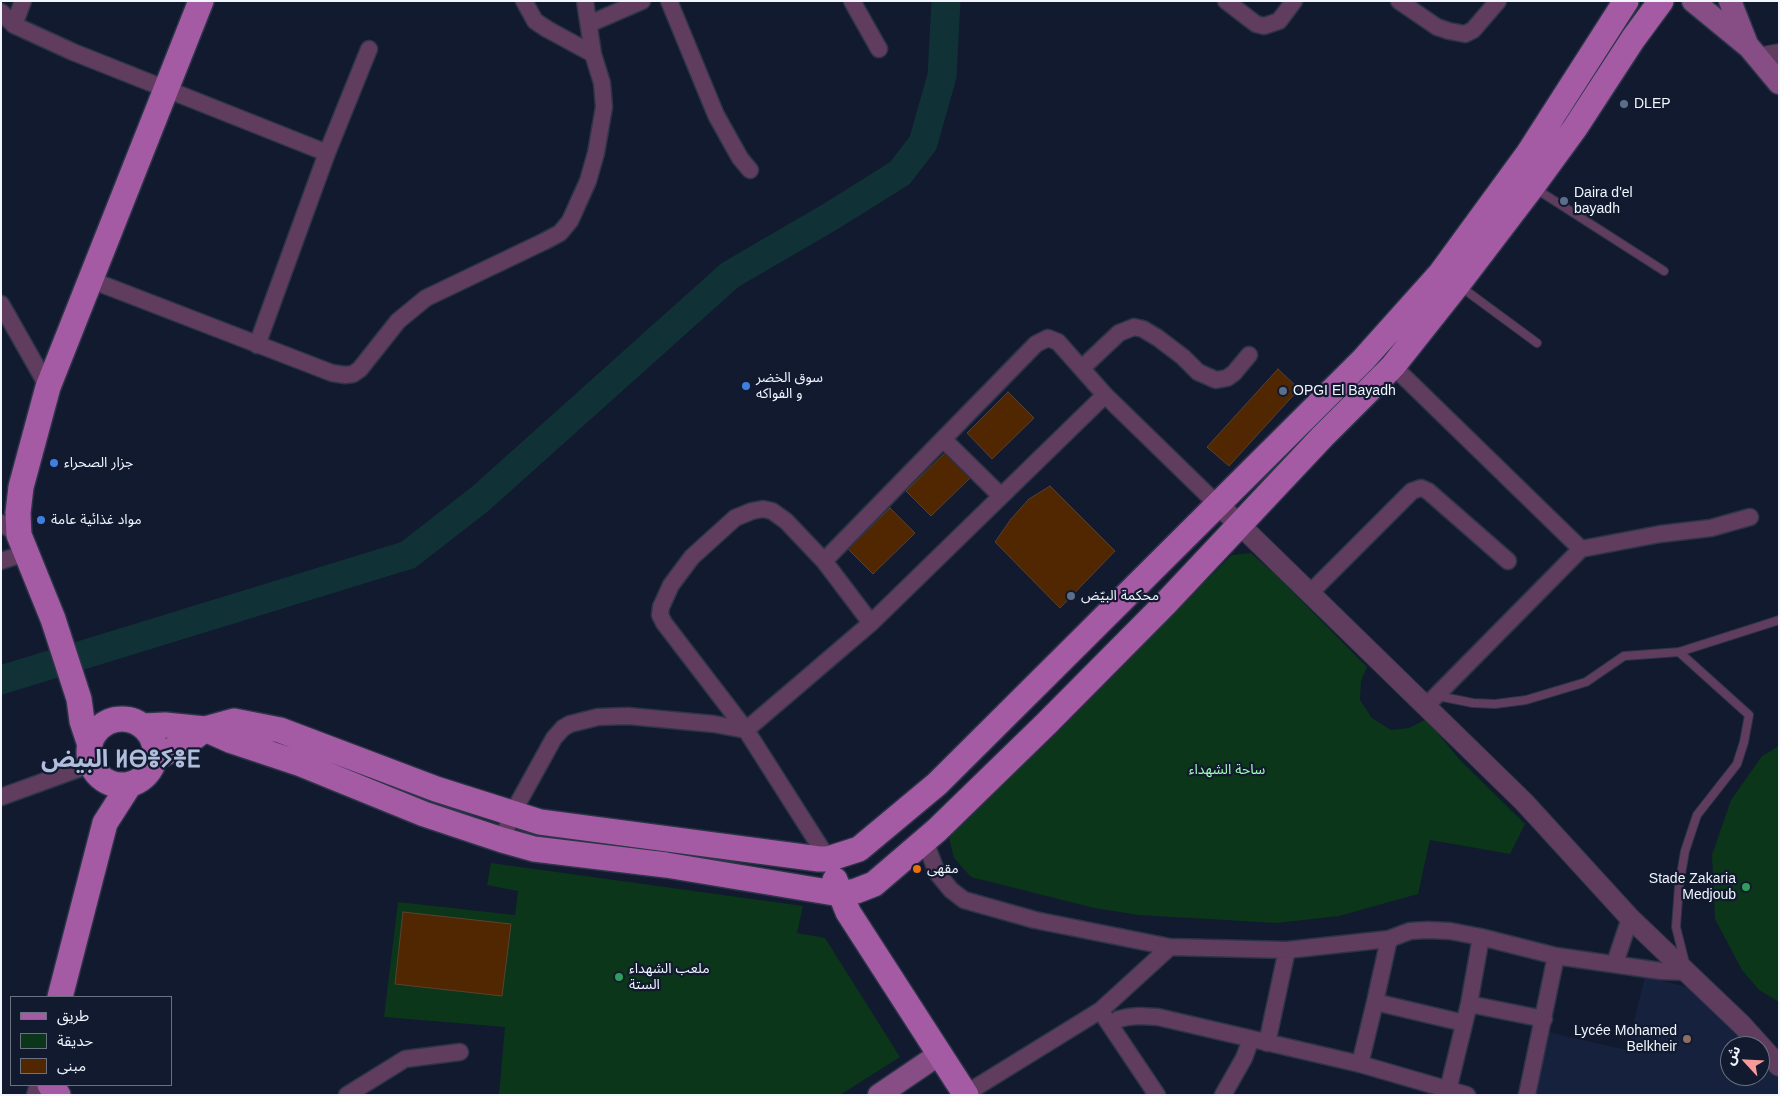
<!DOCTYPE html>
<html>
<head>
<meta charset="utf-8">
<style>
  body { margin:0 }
  #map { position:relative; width:1780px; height:1096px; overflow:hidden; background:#111a2f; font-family:Arial,"Noto Sans Arabic",sans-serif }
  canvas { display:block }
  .frame { position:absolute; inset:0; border:2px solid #f0f5fe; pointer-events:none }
  .legend { position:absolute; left:10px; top:996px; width:162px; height:90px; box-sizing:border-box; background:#111a2f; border:1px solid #6a7282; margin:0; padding:6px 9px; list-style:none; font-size:15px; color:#f0f5fe }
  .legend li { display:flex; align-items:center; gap:10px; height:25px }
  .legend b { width:25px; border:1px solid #6a7282 }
  .north { position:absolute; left:1720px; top:1036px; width:50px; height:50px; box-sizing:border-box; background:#111a2f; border:1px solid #6a7282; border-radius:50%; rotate:295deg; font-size:14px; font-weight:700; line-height:20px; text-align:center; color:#f0f5fe }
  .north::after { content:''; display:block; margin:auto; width:18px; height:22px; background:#f59b99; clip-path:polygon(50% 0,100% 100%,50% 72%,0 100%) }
</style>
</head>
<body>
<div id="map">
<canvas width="1780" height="1096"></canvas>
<div class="frame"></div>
<ul class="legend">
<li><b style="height:6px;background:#a55ba4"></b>طريق</li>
<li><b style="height:14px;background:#0c3619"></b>حديقة</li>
<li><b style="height:14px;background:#502700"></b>مبنى</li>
</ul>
<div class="north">ش</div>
</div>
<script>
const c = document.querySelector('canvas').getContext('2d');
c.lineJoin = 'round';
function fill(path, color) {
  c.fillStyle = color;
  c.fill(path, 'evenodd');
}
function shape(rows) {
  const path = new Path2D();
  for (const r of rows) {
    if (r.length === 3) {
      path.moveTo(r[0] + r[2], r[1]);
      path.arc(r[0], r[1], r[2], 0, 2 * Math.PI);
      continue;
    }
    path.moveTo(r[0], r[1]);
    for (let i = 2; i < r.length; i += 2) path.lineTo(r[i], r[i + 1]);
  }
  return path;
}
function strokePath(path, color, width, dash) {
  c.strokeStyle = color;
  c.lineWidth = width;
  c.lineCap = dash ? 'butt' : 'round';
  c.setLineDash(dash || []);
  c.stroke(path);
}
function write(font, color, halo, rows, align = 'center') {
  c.font = font + ' Arial,"Noto Sans Arabic","Noto Sans Tifinagh",sans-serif';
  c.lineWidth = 4.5;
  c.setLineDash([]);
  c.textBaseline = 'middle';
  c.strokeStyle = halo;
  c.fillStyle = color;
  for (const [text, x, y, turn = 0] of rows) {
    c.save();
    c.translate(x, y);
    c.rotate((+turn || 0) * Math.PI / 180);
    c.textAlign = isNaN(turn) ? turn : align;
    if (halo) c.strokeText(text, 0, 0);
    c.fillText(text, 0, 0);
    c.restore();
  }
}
fill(shape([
  [1645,976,1697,990,1750,1046,1730,1046,1730,1076,1760,1076,1760,1056,1779,1076,1779,1095,1534,1095,1548,1032,1627,1050]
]), '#16213d');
fill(shape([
  [1251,553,1276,575,1367,667,1361,681,1360,700,1372,718,1391,730,1409,728,1426,719,1460,760,1525,824,1510,854,1430,840,1418,894,1339,916,1277,923,1139,915,1094,908,971,877,954,858,949,838,965,814,1126,660,1232,555],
  [1779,746,1779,1002,1759,990,1742,970,1715,919,1712,855,1731,800,1762,756],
  [491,863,803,906,797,933,825,938,900,1057,840,1095,499,1095,505,1027,384,1017,398,902,515,915,518,891,487,885]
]), '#0c3619');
strokePath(shape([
  [1,680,408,555,480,499,730,275,833,215,900,173,923,143,942,76,946,1]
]), '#103237', 29);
const building = shape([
  [1278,369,1299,389,1229,466,1207,447,1278,369],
  [1008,392,1034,418,992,459,967,433,1008,392],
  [948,450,973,475,931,516,906,491,948,450],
  [1050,486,1115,551,1060,608,995,542,1011,519,1029,499,1050,486],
  [890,508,915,533,873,574,848,549,890,508],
  [403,912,511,924,502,996,395,984,403,912]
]);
fill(building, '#502700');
strokePath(building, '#59412f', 1);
const service = shape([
  [1536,189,1664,271],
  [1461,287,1537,343],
  [1679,652,1749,715,1744,742,1737,764,1697,815,1685,851,1679,886,1676,927,1685,963],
  [1438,696,1473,703,1495,704,1526,700,1586,682,1624,656,1679,652,1779,620]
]);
const minor = shape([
  [524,1,535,21,547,29,593,54],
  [669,1,716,115,740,158,750,170],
  [852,1,879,49],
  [1226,1,1256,24,1264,26,1279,21,1294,1],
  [1399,1,1437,27,1449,31,1465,34,1473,30,1498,1],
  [1,12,14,25,73,52,327,153],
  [589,24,642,1],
  [14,25,23,1],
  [91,280,332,373,345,375,353,374,360,369,398,321,426,298,545,241,560,233,570,221,588,181,596,153,604,107,602,83,593,54,585,1],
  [1,304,48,387],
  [257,345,327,153,369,49],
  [1393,366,1581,549],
  [1082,368,1119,333,1134,327,1143,329,1158,338,1183,357,1198,372,1216,380,1227,378,1234,373,1249,355],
  [943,439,1001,496],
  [1,523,19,535],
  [1,561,26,553],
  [824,561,1036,344,1048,338,1058,342,1105,395,1218,505],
  [1310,593,1412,491,1421,488,1428,491,1508,561],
  [1426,706,1581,549,1660,534,1711,528,1750,517],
  [1,797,92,764],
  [502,840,512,814,554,738,563,728,570,724,598,717,628,716,714,724,746,730,871,623,1105,395],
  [925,841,937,873,951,890,964,900,1035,920,1170,947,1287,950,1389,939,1410,931,1428,930,1450,931,1481,937,1556,956,1661,971,1687,972],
  [828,859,746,730,664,623,660,615,661,607,671,585,692,557,735,518,752,511,763,509,772,511,786,521,824,561,871,623],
  [1615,963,1630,918],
  [1375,1002,1464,1023],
  [1469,1004,1544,1019],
  [1104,1016,1157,1095],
  [1110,1025,1119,1019,1128,1017,1139,1016,1158,1017,1360,1064,1467,1095],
  [1267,1043,1287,950],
  [1360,1064,1375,1002,1389,939],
  [1448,1090,1469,1004,1481,937],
  [965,1094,1101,1010,1170,947],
  [35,1095,38,1085],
  [347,1095,405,1059,460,1052],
  [1223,1095,1244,1058,1251,1039],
  [1527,1095,1556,956]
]);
const tertiary = shape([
  [1757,58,1779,54],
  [1218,505,1239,524,1524,802,1630,918,1742,1025,1779,1066]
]);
const secondary = shape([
  [1693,1,1749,47,1779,83],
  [1730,1,1747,44],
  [879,1095,938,1055]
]);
const primary = shape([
  [122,752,33],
  [143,726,165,725,205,729,232,741,301,764,424,814,502,840,534,849,666,865,840,894,856,891,874,884,937,830,1046,724,1165,604,1323,436,1393,366,1458,284,1532,187,1575,128,1633,39,1661,1],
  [90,745,82,721,79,699,53,619,19,535,18,513,21,487,48,387,201,1],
  [155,758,188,742,205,729,234,721,280,730,436,789,540,822,819,859,828,859,859,849,937,784,1363,360,1441,273,1528,154,1626,1],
  [835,880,848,912,966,1095],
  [60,997,105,823,130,784],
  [50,1085,58,1095]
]);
strokePath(service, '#2c3448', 10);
strokePath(minor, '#2c3448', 19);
strokePath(tertiary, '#2c3448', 22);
strokePath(secondary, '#2c3448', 25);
strokePath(primary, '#2c3448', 28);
strokePath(service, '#603c5f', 8);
strokePath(minor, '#603c5f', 16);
strokePath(tertiary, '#603c5f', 20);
strokePath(secondary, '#874e86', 22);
strokePath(primary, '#a55ba4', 25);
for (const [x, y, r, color] of [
  [1624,104,5,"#5c6f8a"],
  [1564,201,5,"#5c6f8a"],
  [746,386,5,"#3f7fe0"],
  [1283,391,5,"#5c6f8a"],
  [54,463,5,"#3f7fe0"],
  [41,520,5,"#3f7fe0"],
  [1071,596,5,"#5c6f8a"],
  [917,869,5,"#e8710a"],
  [1746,887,5,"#2e9e5b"],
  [619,977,5,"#2e9e5b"],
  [1687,1039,5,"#8d6e63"]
]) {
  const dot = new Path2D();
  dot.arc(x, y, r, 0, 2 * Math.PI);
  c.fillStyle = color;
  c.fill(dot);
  strokePath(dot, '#111a2f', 2);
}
write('14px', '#f0f5fe', '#111a2f', [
  ["DLEP",1634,104],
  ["Daira d'el",1574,193],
  ["bayadh",1574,209],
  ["سوق الخضر",756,378],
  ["و الفواكه",756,394],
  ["OPGI El Bayadh",1293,391],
  ["جزار الصحراء",64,463],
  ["مواد غذائية عامة",51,520],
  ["محكمة البيّض",1081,596],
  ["مقهى",927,869],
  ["Stade Zakaria",1736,879,"right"],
  ["Medjoub",1736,895,"right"],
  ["ملعب الشهداء",629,969],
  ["الستة",629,985],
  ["Lycée Mohamed",1677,1031,"right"],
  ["Belkheir",1677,1047,"right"]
], 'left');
write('14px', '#a2fdb7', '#111a2f', [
  ["ساحة الشهداء",1227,770]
]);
write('bold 24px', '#b1bedb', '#111a2f', [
  ["البيض ⵍⴱⴻⵢⴻⴹ",121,760]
]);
</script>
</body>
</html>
